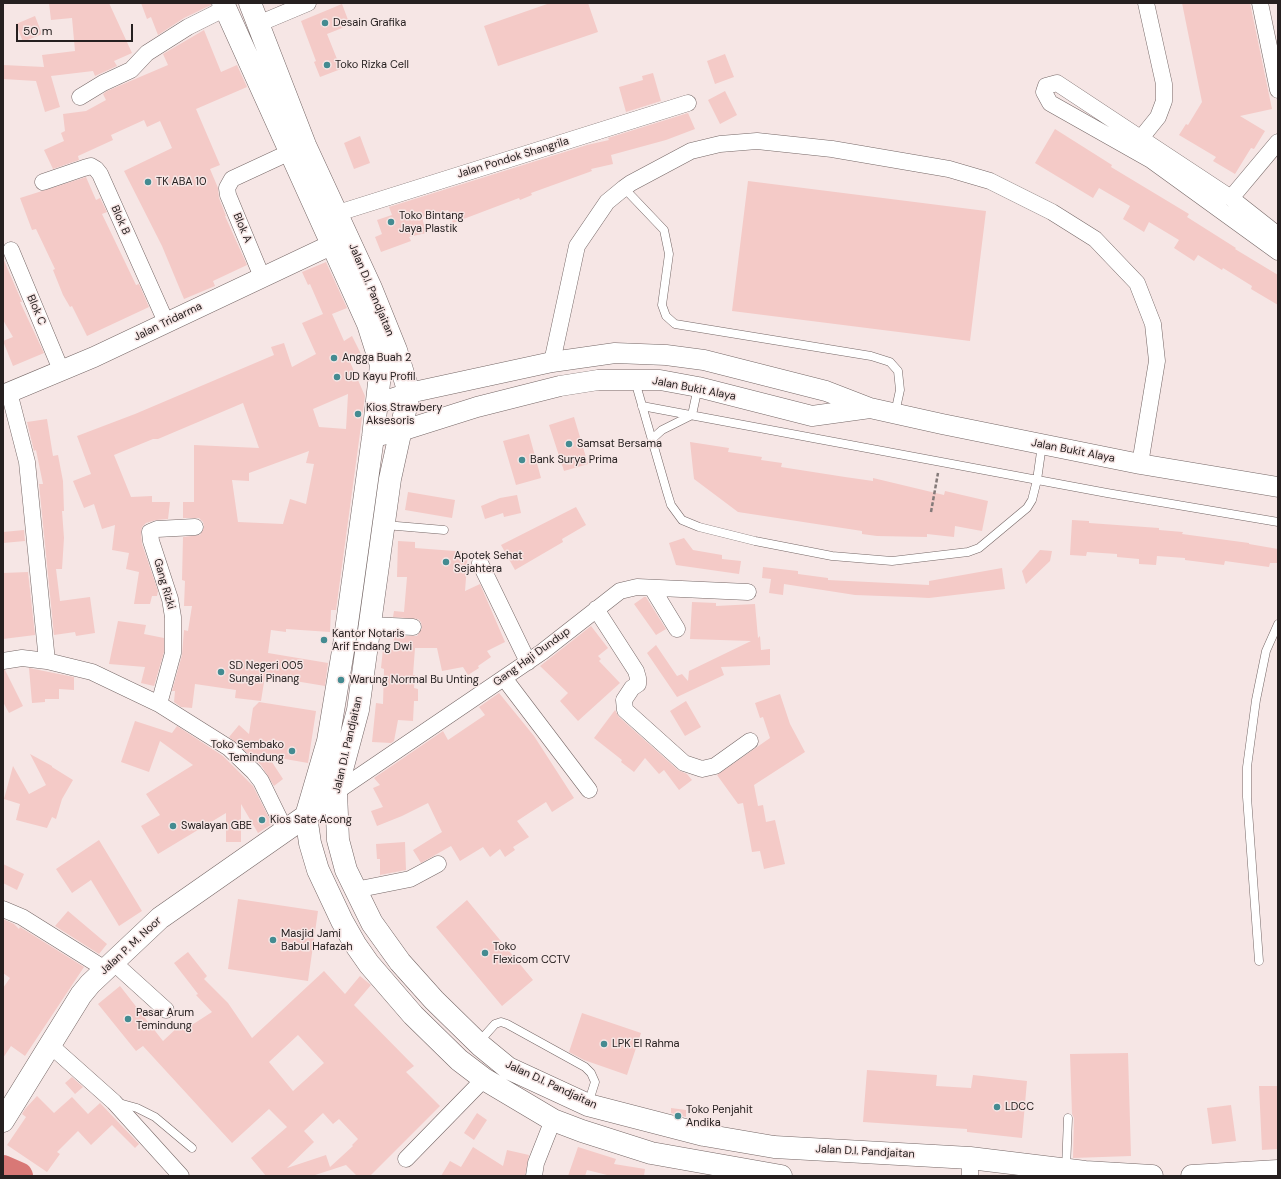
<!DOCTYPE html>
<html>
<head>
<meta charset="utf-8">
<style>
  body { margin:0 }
  #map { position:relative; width:1281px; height:1179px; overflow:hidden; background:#f6e6e5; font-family:"DM Sans",sans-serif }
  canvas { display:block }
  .frame { position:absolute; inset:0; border:4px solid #262020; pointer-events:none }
  .scale { position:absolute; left:16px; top:24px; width:117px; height:18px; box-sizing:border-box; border:2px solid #262020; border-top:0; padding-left:5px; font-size:12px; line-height:14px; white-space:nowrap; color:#262020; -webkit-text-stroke:3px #f6e6e5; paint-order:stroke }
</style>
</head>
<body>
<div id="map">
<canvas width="1281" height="1179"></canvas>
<div class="frame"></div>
<div class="scale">50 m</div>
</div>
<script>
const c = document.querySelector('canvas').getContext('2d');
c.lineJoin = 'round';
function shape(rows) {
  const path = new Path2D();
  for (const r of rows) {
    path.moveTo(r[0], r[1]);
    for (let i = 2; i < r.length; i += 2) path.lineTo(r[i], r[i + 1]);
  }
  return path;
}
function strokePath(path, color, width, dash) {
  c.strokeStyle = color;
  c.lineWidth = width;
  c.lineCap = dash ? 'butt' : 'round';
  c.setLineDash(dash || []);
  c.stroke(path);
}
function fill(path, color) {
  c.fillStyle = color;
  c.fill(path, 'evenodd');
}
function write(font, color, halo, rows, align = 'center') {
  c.font = font + ' "DM Sans",sans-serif';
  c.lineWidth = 3;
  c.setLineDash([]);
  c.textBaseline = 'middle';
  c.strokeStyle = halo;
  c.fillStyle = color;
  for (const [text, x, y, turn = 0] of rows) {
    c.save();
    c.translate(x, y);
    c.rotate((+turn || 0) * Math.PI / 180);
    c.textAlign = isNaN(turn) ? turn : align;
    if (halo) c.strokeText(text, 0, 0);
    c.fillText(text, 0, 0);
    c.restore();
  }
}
strokePath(shape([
  [3,1169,19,1176]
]), '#d87876', 28);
fill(shape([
  [49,3,109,3,132,53,114,61,117,66,95,76,93,71,51,76,60,107,45,112,36,81,3,79,3,65,44,67,42,55,75,51,72,18,51,20],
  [141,3,211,3,211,5,184,18,158,35,151,17,147,19],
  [550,3,588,3,598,32,498,66,484,26],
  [1182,3,1250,3,1272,109,1240,116,1265,131,1254,149,1251,148,1235,174,1213,161,1216,157,1179,135,1186,124,1188,125,1202,102],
  [342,4,350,25,327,34,341,69,320,77,314,62,316,61,301,21],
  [35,16,42,34,23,42,16,24],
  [204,30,221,72,237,65,247,87,196,109,220,165,210,169,218,188,219,198,226,216,225,216,247,265,213,281,215,286,184,299,162,246,124,171,172,148,160,121,147,127,144,120,111,135,113,140,78,156,79,160,53,169,44,150,64,141,61,133,65,131,63,114,86,111,106,100,103,94,107,91,168,65,163,54],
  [725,54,734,77,715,84,707,61],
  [653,73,661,101,626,112,619,87,643,80,642,76],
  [725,91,737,115,720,124,708,100],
  [688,113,695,129,666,140,611,155,613,164,591,169,592,171,531,193,532,195,520,200,519,198,453,223,448,210,422,217,426,233,409,237,411,241,381,252,375,237,382,234,377,220,392,215,389,207,587,145,609,140,608,138],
  [1055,129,1112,165,1111,167,1189,214,1187,217,1236,248,1235,249,1278,275,1278,305,1251,289,1252,286,1223,268,1222,270,1198,255,1194,261,1174,248,1179,240,1149,222,1144,232,1123,219,1130,206,1099,188,1093,198,1035,163],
  [360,136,370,163,354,169,344,143],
  [86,177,96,200,100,198,107,212,102,214,136,285,139,284,149,307,87,336,72,306,70,307,63,295,53,270,55,269,36,229,32,230,20,198],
  [748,181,986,211,970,341,732,311],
  [3,258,22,302,20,302,44,353,13,366,3,341,13,337,3,320],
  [326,262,347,308,332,314,344,341,352,336,362,356,350,362,365,396,336,610,331,610,330,632,286,629,286,632,271,630,268,653,328,663,325,686,265,676,261,701,235,698,236,690,195,684,192,708,181,707,174,702,175,691,172,691,182,655,184,630,188,631,192,606,184,606,185,581,182,580,183,537,200,535,204,527,203,522,199,518,183,518,183,502,194,502,194,445,259,448,243,403,158,439,153,439,114,455,131,497,152,496,152,502,170,502,168,519,156,520,146,523,142,527,141,533,142,544,158,591,157,596,152,596,150,604,134,604,139,572,126,569,129,553,112,550,115,525,102,529,94,504,84,508,73,481,91,474,77,436,135,414,274,355,271,347,284,343,292,367,316,354,302,323,323,314,310,284,308,285,302,272],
  [348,394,346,429,319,427,313,409],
  [309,451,306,463,314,464,306,504,290,499,283,524,238,522,232,480,249,481,249,473],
  [574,417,588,464,564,471,549,425],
  [47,419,53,456,58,455,63,481,64,511,62,511,64,538,62,569,56,569,60,601,90,597,95,633,76,636,75,632,54,635,39,484,43,484,36,450,34,451,27,422],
  [529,434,541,478,516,485,503,441],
  [690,442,729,448,728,452,762,457,761,460,782,463,781,467,845,477,873,481,873,478,944,495,945,491,988,501,982,531,955,526,954,537,927,534,927,537,877,536,862,534,862,531,738,512,694,479],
  [408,492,455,500,452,518,405,510],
  [517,495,521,513,504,517,503,513,485,519,481,506,500,498],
  [576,507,586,525,562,539,563,542,515,570,501,545],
  [1072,520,1089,521,1089,523,1159,528,1159,530,1183,532,1182,534,1249,543,1249,544,1278,549,1278,563,1270,563,1269,567,1225,561,1224,565,1185,560,1185,558,1157,556,1156,565,1139,564,1139,559,1117,557,1117,554,1087,552,1086,556,1070,555],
  [24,530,25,541,3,543,3,532],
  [684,538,693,550,722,555,722,559,741,561,739,574,676,565,669,543],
  [398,541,415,542,415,548,468,552,465,591,480,584,505,642,487,651,491,657,478,666,479,668,468,675,463,667,442,671,437,648,415,648,413,675,415,675,414,688,418,689,418,701,414,701,413,721,398,720,394,741,391,743,372,742,376,703,383,704,384,669,381,668,383,649,393,650,394,636,417,636,422,628,421,622,418,619,393,617,394,611,404,612,407,577,397,577],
  [1040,550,1052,551,1050,561,1026,584,1022,571],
  [763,567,798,571,798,574,828,578,828,580,929,585,929,581,1002,568,1005,589,929,598,909,597,855,595,784,584,783,595,769,593,771,579,762,578],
  [28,572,35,635,3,639,3,573],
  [644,597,646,597,666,629,656,635,634,604],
  [692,602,716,603,716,606,755,604,758,638,760,636,761,650,770,649,770,665,721,667,724,675,677,697,647,653,656,645,677,676,682,674,688,681,689,671,751,641,690,639],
  [118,621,146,625,144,634,164,638,164,652,154,686,141,683,145,667,109,664],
  [591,626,608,648,598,656,601,659,599,661,620,683,578,721,560,701,568,693,540,666],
  [29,668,74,677,74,690,59,689,59,699,45,699,45,702,32,703],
  [3,670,5,670,23,706,9,713,3,702],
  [499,693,534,736,574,798,552,812,546,802,517,821,529,837,513,847,515,850,505,857,500,849,490,857,483,847,460,861,451,846,421,863,413,850,442,832,428,803,402,816,377,826,371,811,383,807,373,788,380,785,374,778,443,731,448,740,485,715,479,707],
  [780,694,790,724,805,752,754,785,758,806,763,805,766,822,775,820,785,864,764,869,760,851,752,852,743,803,738,804,717,775,770,738,763,717,760,718,755,703],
  [686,701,701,727,685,736,670,711],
  [259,702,316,711,308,763,268,756,283,779,274,786,261,765,229,737,239,725,249,734,253,708],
  [615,710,619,717,678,770,687,774,692,780,679,790,664,770,659,774,645,758,634,772,621,762,622,760,594,738],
  [135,721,172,733,177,726,223,756,253,786,272,824,258,833,241,804,241,842,226,842,226,813,158,854,141,826,160,815,146,794,193,765,160,741,149,772,121,762],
  [30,754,52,766,52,767,73,780,62,799,56,819,52,817,47,828,16,820,20,804,4,799,13,766,29,794,46,785],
  [99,840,142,911,119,926,91,880,72,893,56,869],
  [405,842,406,870,380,875,380,859,377,859,376,844],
  [3,864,24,874,17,890,3,883],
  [238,899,318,911,308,981,228,969],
  [467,900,533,980,502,1006,436,927],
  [68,911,107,944,99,954,55,926],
  [3,919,14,924,19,929,20,927,84,967,25,1056,11,1046,3,1058,3,988,10,978,3,973],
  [188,952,207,976,204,979,228,1003,252,1038,324,971,345,994,360,976,371,985,354,1005,414,1066,406,1072,440,1106,370,1176,357,1176,346,1165,312,1176,266,1176,251,1158,287,1127,269,1109,232,1143,143,1046,136,1051,98,1004,120,986,163,1041,179,1026,184,1030,212,1012,196,995,198,994,174,963],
  [298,1035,324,1063,293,1091,269,1062],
  [323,1113,333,1124,339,1119,358,1139,352,1145,353,1146,330,1167,326,1155,287,1168,314,1142,304,1131],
  [582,1013,641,1033,627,1075,584,1060,569,1052],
  [1128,1053,1131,1156,1073,1158,1074,1118,1072,1114,1070,1054],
  [867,1070,937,1075,936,1086,971,1088,973,1075,1027,1081,1022,1138,967,1132,967,1129,863,1122],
  [72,1077,83,1087,75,1094,65,1083],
  [1259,1086,1278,1086,1278,1149,1262,1150],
  [37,1096,54,1113,72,1097,88,1114,100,1103,139,1144,135,1148,112,1125,91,1145,78,1131,57,1152,60,1154,47,1172,7,1145,26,1117,22,1114,25,1109],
  [1231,1105,1236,1141,1212,1144,1207,1108],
  [671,1108,686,1110,686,1117,671,1113],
  [477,1113,487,1120,474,1140,464,1133],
  [473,1147,503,1166,507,1150,529,1155,525,1176,441,1176,450,1161,461,1167],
  [578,1147,616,1159,614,1164,645,1169,644,1176,611,1176,587,1170,585,1176,568,1176]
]), '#f4cac7');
const service = shape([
  [624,188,664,230,669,254,662,305,666,316,675,324,871,356,890,362,898,371,900,390,895,413],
  [635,381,667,492,671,505,682,520,699,527,755,541,832,556,892,561,968,552,979,548,1027,508,1032,500,1037,480,1042,445],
  [642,406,1107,493,1278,522],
  [652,439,662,430,692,415,698,387],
  [385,525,444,530],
  [1259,961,1247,797,1247,767,1256,700,1266,651,1278,624],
  [478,1043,495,1024,501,1022,507,1024,585,1067,591,1073,595,1082,588,1104],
  [119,1103,137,1108,155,1117,192,1148],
  [1066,1169,1068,1118]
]);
const minor = shape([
  [1260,3,1278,90],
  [258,24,308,3],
  [80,97,103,83,131,70,147,53,188,27,226,8],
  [1141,138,1158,117,1164,101,1164,84,1146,3],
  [43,182,84,168,91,166,96,169,100,174,166,322],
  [1231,198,1278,142],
  [338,213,688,103],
  [1278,235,1231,198,1057,83,1046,86,1044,92,1050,103,1151,160,1278,252],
  [11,250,61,370],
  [262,277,228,195,227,188,232,179,301,147],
  [552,362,577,246,607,202,624,188,631,183,691,151,720,144,757,141,832,149,949,169,990,181,1052,212,1095,239,1137,283,1153,324,1157,361,1140,464],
  [9,392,27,462,47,661],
  [480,563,528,662],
  [652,588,677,629],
  [596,609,636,671,638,678,638,684,632,688,624,700,625,710,684,763,702,769,715,766,750,741],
  [370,625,413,627],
  [3,661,22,658,47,661,92,672,159,704,229,748,254,772,261,781,285,830],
  [504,678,589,790],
  [159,704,173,653,173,617,170,599,151,541,150,532,157,529,195,527],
  [336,792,542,652,620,591,637,587,748,592],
  [355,890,410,879,438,864],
  [3,909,22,917,105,969],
  [113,962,166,1010],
  [50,1045,114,1102,181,1176],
  [970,1158,970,1176],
  [406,1159,484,1079],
  [534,1176,536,1163,553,1120]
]);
const tertiary = shape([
  [3,395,94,357,331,245],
  [376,404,409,393,552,362,615,353,666,355,704,360,826,391,870,408,942,424,1140,464,1278,487],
  [373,437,401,431,477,407,560,386,598,380,660,380,698,387,812,416,870,408]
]);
const primary = shape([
  [336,792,338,840,346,870,372,923,400,962,434,1000,480,1045,508,1068,588,1105,704,1135,774,1147,970,1158,1085,1172,1152,1176],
  [306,816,310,843,318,870,342,921,355,944,369,964,413,1015,459,1060,484,1079,553,1120,582,1131,651,1153,781,1176],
  [1192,1176,1278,1171]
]);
const trunk = shape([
  [223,3,368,324,381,365,373,437,344,645,328,741,306,816],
  [3,1121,81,995,90,984,160,918,306,816,336,792,358,710,390,479,409,393,396,350,371,288,305,145,250,3]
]);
strokePath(service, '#756766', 9);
strokePath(minor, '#756766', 17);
strokePath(tertiary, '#756766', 21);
strokePath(primary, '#756766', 23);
strokePath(trunk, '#756766', 23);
strokePath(shape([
  [931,512,938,473]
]), '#847a79', 2.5, [4, 2]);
strokePath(service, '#fff', 8);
strokePath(minor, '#fff', 16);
strokePath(tertiary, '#fff', 20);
strokePath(primary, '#fff', 22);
strokePath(trunk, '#fff', 22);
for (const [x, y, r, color] of [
  [325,23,4,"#448b91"],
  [327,65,4,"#448b91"],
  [148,182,4,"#448b91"],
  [391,222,4,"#448b91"],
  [334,358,4,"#448b91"],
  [337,377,4,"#448b91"],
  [358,414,4,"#448b91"],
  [569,444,4,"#448b91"],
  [522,460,4,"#448b91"],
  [446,562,4,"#448b91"],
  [324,640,4,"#448b91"],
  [221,672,4,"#448b91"],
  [341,680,4,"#448b91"],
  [292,751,4,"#448b91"],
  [262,820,4,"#448b91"],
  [173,826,4,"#448b91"],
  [273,940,4,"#448b91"],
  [485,953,4,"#448b91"],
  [128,1019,4,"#448b91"],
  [604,1044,4,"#448b91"],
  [997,1107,4,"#448b91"],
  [678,1116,4,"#448b91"]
]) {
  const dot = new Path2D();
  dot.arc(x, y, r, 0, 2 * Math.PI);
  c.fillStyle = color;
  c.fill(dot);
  strokePath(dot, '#f6e6e5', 1.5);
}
write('11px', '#262020', '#f6e6e5', [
  ["Desain Grafika",333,23],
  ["Toko Rizka Cell",335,65],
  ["TK ABA 10",156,182],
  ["Toko Bintang",399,216],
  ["Jaya Plastik",399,229],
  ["Angga Buah 2",342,358],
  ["UD Kayu Profil",345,377],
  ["Kios Strawbery",366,408],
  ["Aksesoris",366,421],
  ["Samsat Bersama",577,444],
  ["Bank Surya Prima",530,460],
  ["Apotek Sehat",454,556],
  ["Sejahtera",454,569],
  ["Kantor Notaris",332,634],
  ["Arif Endang Dwi",332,647],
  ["SD Negeri 005",229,666],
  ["Sungai Pinang",229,679],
  ["Warung Normal Bu Unting",349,680],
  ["Toko Sembako",284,745,"right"],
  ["Temindung",284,758,"right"],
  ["Kios Sate Acong",270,820],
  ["Swalayan GBE",181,826],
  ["Masjid Jami",281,934],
  ["Babul Hafazah",281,947],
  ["Toko",493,947],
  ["Flexicom CCTV",493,960],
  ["Pasar Arum",136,1013],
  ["Temindung",136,1026],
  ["LPK El Rahma",612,1044],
  ["LDCC",1005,1107],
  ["Toko Penjahit",686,1110],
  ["Andika",686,1123]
], 'left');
write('11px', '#262020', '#f6e6e5', [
  ["Jalan Pondok Shangrila",513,158,-17],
  ["Blok B",120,220,66],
  ["Blok A",242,228,67],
  ["Jalan D.I. Pandjaitan",371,290,67],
  ["Blok C",36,310,67],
  ["Jalan Tridarma",168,322,-26],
  ["Jalan Bukit Alaya",694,389,11],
  ["Jalan Bukit Alaya",1073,451,11],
  ["Gang Rizki",164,584,74],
  ["Gang Haji Dundup",532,657,-36],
  ["Jalan D.I. Pandjaitan",348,745,-77],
  ["Jalan P. M. Noor",131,946,-43],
  ["Jalan D.I. Pandjaitan",551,1085,25],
  ["Jalan D.I. Pandjaitan",865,1152,3]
]);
</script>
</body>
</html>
